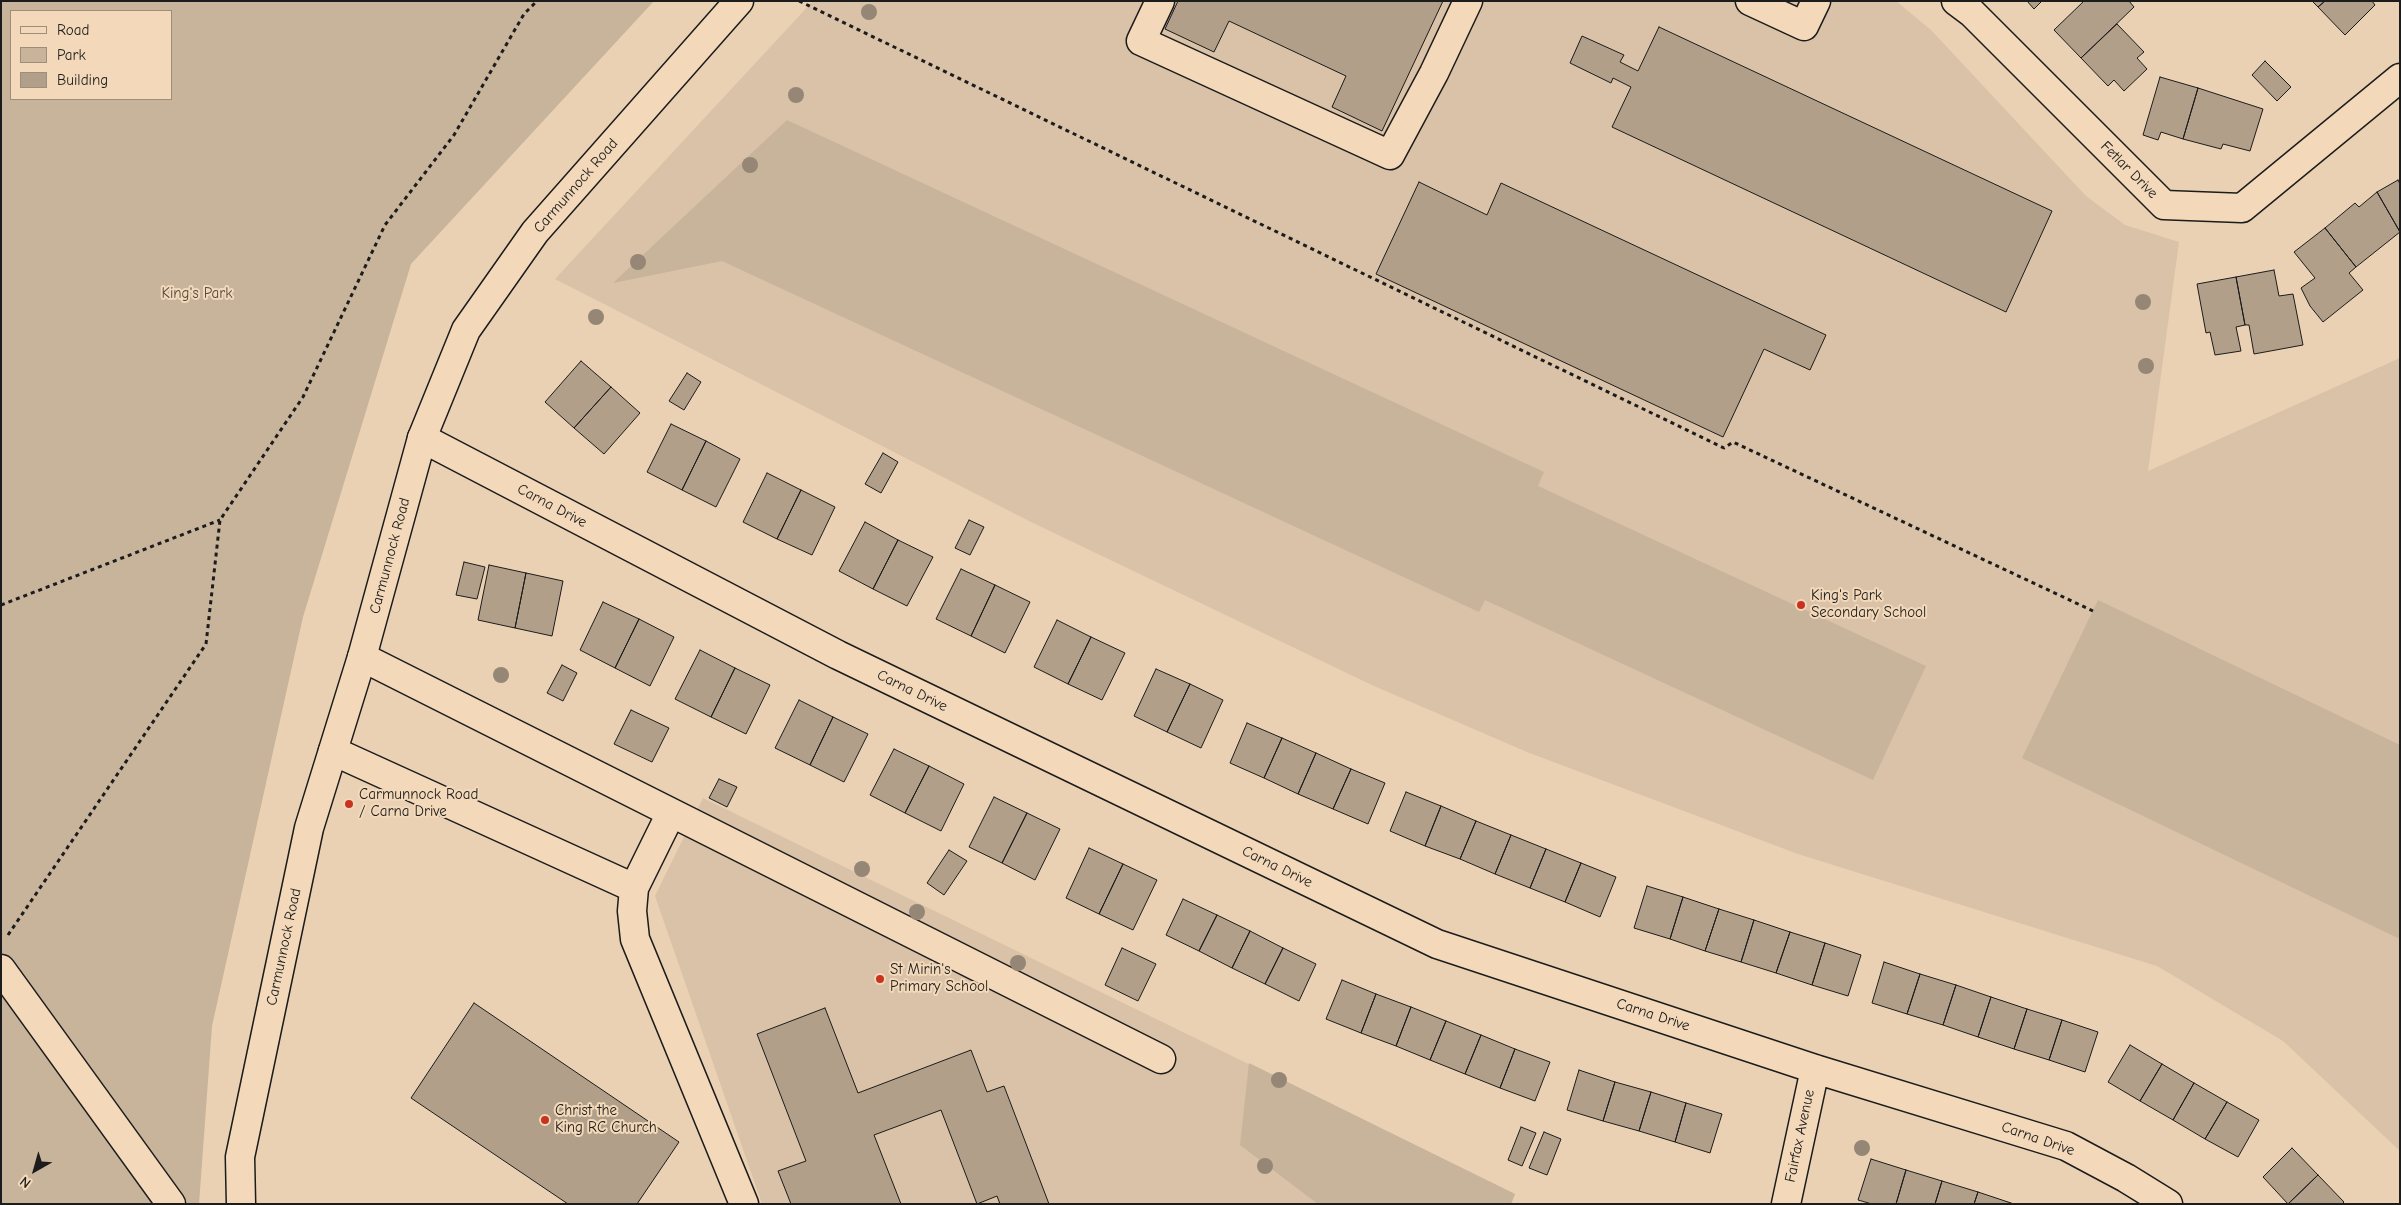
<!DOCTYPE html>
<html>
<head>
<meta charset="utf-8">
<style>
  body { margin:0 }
  #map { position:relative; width:2401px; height:1205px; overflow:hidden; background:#ead1b4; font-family:"Comic Neue",sans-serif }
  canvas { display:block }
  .frame { position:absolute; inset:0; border:2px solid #1c1c1c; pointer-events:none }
  .legend { position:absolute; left:10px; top:10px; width:162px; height:90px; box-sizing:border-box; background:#f3d9ba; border:1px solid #9d8d7b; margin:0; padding:6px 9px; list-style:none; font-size:15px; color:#1c1c1c }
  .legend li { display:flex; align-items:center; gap:10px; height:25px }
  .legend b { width:25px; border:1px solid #9d8d7b }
  .north { position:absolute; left:10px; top:1145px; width:50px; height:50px; -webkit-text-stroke:4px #f3d9ba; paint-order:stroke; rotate:218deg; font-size:14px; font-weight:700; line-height:20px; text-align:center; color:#1c1c1c }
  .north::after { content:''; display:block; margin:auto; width:18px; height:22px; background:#1c1c1c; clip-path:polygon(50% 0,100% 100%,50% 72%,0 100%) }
</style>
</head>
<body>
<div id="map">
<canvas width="2401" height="1205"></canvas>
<div class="frame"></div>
<ul class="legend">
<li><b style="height:6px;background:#f3d9ba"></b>Road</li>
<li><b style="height:14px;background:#c8b39b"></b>Park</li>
<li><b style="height:14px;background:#b19f89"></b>Building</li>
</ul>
<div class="north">N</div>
</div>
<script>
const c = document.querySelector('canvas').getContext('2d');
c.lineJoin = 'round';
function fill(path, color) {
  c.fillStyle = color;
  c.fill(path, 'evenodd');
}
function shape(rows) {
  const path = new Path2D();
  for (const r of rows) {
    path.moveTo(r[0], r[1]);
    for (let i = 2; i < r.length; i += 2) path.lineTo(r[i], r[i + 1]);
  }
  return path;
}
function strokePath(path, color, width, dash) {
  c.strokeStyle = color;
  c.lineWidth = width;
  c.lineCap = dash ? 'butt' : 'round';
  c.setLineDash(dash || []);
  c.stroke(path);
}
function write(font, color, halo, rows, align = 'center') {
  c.font = font + ' "Comic Neue",sans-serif';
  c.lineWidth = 4;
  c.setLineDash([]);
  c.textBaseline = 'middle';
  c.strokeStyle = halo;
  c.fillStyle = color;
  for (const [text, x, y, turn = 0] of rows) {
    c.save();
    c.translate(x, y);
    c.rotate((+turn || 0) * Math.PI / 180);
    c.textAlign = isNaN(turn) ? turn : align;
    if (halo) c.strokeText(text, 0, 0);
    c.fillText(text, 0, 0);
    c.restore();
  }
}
fill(shape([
  [813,1,1896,1,1931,30,2086,196,2125,225,2179,242,2148,471,2400,358,2400,1151,2283,1041,2157,966,1798,854,1527,752,1374,686,1033,523,555,279],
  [703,798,1515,1194,1511,1204,762,1204,655,896]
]), '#d9c2a7');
fill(shape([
  [1,1,654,1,411,264,303,617,212,1026,199,1204,1,1204],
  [11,11,171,11,171,99,11,99],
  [787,120,1544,472,1538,486,1926,666,1873,780,1485,600,1479,612,722,261,613,283],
  [2098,600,2400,745,2400,939,2022,758],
  [1249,1063,1515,1194,1511,1204,1318,1204,1240,1145]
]), '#c8b39b');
const building = shape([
  [1178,1,1443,1,1382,131,1332,107,1346,76,1229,21,1214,52,1165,29,1178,1],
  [2027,1,2042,1,2034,9,2027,1],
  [2084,1,2129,1,2134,7,2081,58,2054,30,2084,1],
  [2312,1,2325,1,2318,7,2312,1],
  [2325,1,2372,1,2375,5,2345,35,2318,7,2325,1],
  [2117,24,2144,52,2137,58,2147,69,2124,91,2114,80,2108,86,2081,58,2117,24],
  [1659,27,2052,211,2006,312,1612,127,1631,87,1613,78,1611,83,1570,63,1582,36,1624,55,1620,62,1638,71,1659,27],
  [2265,61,2291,87,2277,101,2252,75,2265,61],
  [2160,77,2198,88,2183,139,2161,132,2158,140,2143,135,2160,77],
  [2198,88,2263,109,2250,151,2223,144,2221,149,2183,139,2198,88],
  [2398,180,2400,184,2400,232,2377,192,2398,180],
  [1419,182,1487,215,1501,183,1826,335,1810,370,1764,349,1723,437,1376,274,1419,182],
  [2377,192,2400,232,2356,267,2325,228,2355,203,2359,207,2377,192],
  [2325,228,2356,267,2349,273,2363,290,2323,322,2310,306,2301,288,2315,278,2294,252,2325,228],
  [2274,270,2279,296,2293,294,2303,345,2254,354,2249,325,2245,325,2236,277,2274,270],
  [2236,277,2245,325,2236,327,2241,351,2215,355,2210,332,2206,333,2197,284,2236,277],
  [581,361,611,387,574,428,545,402,581,361],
  [687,373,701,382,684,410,669,401,687,373],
  [611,387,640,413,604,454,574,428,611,387],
  [671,424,706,441,682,490,647,472,671,424],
  [706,441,740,459,716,507,682,490,706,441],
  [883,453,898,462,881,493,865,484,883,453],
  [767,473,801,490,777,539,743,522,767,473],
  [801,490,835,507,812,555,777,539,801,490],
  [969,520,984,527,970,555,955,548,969,520],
  [865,522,898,540,873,589,839,571,865,522],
  [898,540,933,557,907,606,873,589,898,540],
  [464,562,485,567,477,599,456,595,464,562],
  [489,565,526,573,515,628,478,620,489,565],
  [961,569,995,585,971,636,936,619,961,569],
  [526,573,563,581,552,636,515,628,526,573],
  [995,585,1030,602,1005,653,971,636,995,585],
  [603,602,639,619,615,668,580,650,603,602],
  [639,619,674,637,650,686,615,668,639,619],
  [1057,620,1091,637,1068,684,1034,667,1057,620],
  [1091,637,1125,653,1102,700,1068,684,1091,637],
  [700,650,735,668,711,717,675,699,700,650],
  [562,665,577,673,563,701,547,693,562,665],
  [735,668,770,685,746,734,711,717,735,668],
  [1156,669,1190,684,1167,732,1134,716,1156,669],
  [1190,684,1223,700,1201,748,1167,732,1190,684],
  [799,700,833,717,810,765,775,748,799,700],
  [631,710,669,728,652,762,614,744,631,710],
  [833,717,868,734,844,782,810,765,833,717],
  [1247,723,1282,738,1264,778,1230,763,1247,723],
  [1282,738,1316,753,1298,794,1264,778,1282,738],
  [894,749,929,766,905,813,870,795,894,749],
  [1316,753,1351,769,1333,809,1298,794,1316,753],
  [929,766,964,784,941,831,905,813,929,766],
  [1351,769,1385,783,1368,824,1333,809,1351,769],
  [719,779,737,787,727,807,709,798,719,779],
  [1406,792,1441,806,1425,846,1390,831,1406,792],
  [994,797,1027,813,1002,863,969,847,994,797],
  [1441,806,1476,821,1460,859,1425,846,1441,806],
  [1027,813,1060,829,1035,880,1002,863,1027,813],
  [1476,821,1511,835,1495,874,1460,859,1476,821],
  [1511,835,1546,849,1530,888,1495,874,1511,835],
  [1089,848,1123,864,1099,914,1066,898,1089,848],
  [1546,849,1581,863,1565,902,1530,888,1546,849],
  [949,850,967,861,944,895,927,883,949,850],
  [1581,863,1616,877,1600,917,1565,902,1581,863],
  [1123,864,1157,880,1133,930,1099,914,1123,864],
  [1647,886,1683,897,1670,939,1634,928,1647,886],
  [1683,897,1719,909,1705,951,1670,939,1683,897],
  [1183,899,1217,915,1199,951,1166,935,1183,899],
  [1719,909,1754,920,1741,962,1705,951,1719,909],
  [1217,915,1250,931,1232,968,1199,951,1217,915],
  [1754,920,1790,932,1776,973,1741,962,1754,920],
  [1250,931,1283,948,1265,984,1232,968,1250,931],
  [1790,932,1825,943,1812,985,1776,973,1790,932],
  [1825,943,1861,955,1848,996,1812,985,1825,943],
  [1122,948,1156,964,1138,1001,1105,985,1122,948],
  [1283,948,1316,964,1299,1001,1265,984,1283,948],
  [1884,962,1920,974,1907,1014,1872,1003,1884,962],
  [1920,974,1956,985,1943,1025,1907,1014,1920,974],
  [1342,980,1376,994,1361,1033,1326,1019,1342,980],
  [1956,985,1991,997,1978,1037,1943,1025,1956,985],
  [1376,994,1411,1007,1396,1046,1361,1033,1376,994],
  [1991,997,2027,1009,2014,1049,1978,1037,1991,997],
  [474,1003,679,1142,637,1204,568,1204,411,1098,474,1003],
  [1411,1007,1446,1021,1430,1060,1396,1046,1411,1007],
  [825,1008,858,1093,971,1050,987,1092,1004,1086,1049,1204,1000,1204,997,1196,977,1204,941,1110,874,1135,901,1204,791,1204,778,1171,806,1161,757,1034,825,1008],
  [2027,1009,2062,1020,2049,1060,2014,1049,2027,1009],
  [2062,1020,2098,1032,2085,1072,2049,1060,2062,1020],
  [1446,1021,1481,1035,1465,1074,1430,1060,1446,1021],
  [1481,1035,1515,1049,1500,1088,1465,1074,1481,1035],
  [2130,1045,2162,1064,2140,1101,2108,1082,2130,1045],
  [1515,1049,1550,1062,1535,1101,1500,1088,1515,1049],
  [2162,1064,2194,1083,2173,1120,2140,1101,2162,1064],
  [1579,1070,1615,1082,1603,1121,1567,1110,1579,1070],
  [1615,1082,1651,1092,1639,1131,1603,1121,1615,1082],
  [2194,1083,2227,1102,2205,1139,2173,1120,2194,1083],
  [1651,1092,1686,1103,1675,1142,1639,1131,1651,1092],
  [2227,1102,2259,1120,2238,1157,2205,1139,2227,1102],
  [1686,1103,1722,1114,1710,1153,1675,1142,1686,1103],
  [1521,1127,1536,1133,1522,1166,1508,1160,1521,1127],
  [1544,1132,1561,1139,1547,1175,1529,1168,1544,1132],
  [2292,1148,2318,1175,2288,1204,2263,1177,2292,1148],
  [1871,1159,1906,1170,1896,1204,1872,1204,1858,1200,1871,1159],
  [1906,1170,1942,1181,1935,1204,1896,1204,1906,1170],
  [2318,1175,2344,1202,2342,1204,2288,1204,2318,1175],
  [1942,1181,1978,1192,1974,1204,1935,1204,1942,1181],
  [1978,1192,2014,1204,1974,1204,1978,1192]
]);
fill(building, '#b19f89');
strokePath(building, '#1c1c1c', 1);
const minor = shape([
  [1160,1,1141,41,1390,155,1434,73,1468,1],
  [1750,1,1804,26,1816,1],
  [1956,1,1972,13,2164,205,2242,208,2400,78],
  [422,438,838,655,1437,944,1815,1069,2066,1146,2126,1178,2168,1204],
  [362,657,1161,1059],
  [333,751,634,888],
  [671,813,634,888,632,911,635,939,744,1204],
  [1,969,171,1204],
  [1786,1204,1815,1069]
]);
const major = shape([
  [241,1204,240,1157,309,828,362,657,422,438,466,330,535,232,739,1]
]);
strokePath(minor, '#1c1c1c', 31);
strokePath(major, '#1c1c1c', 31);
strokePath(shape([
  [799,1,1724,448,1733,442,2093,611],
  [1,605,220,520],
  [8,935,206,644,220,520,303,397,385,225,454,135,524,14,537,1]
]), '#1c1c1c', 3, [4, 4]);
strokePath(minor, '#f3d9ba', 28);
strokePath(major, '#f3d9ba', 28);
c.fillStyle = '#958675';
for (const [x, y] of [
  [869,12],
  [796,95],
  [750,165],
  [638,262],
  [2143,302],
  [596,317],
  [2146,366],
  [501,675],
  [862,869],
  [917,912],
  [1018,963],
  [1279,1080],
  [1862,1148],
  [1265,1166]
]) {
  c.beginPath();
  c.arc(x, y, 8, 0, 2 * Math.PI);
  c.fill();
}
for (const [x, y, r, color] of [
  [1801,605,5,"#c8321e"],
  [349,804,5,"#c8321e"],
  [880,979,5,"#c8321e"],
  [545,1120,5,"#c8321e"]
]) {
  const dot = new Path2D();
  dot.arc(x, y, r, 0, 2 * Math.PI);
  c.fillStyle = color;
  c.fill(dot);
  strokePath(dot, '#f3d9ba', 2);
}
write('15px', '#1c1c1c', '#f3d9ba', [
  ["Fetlar Drive",2129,170,45],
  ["Carmunnock Road",576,186,-49],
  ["Carna Drive",552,506,28],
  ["Carmunnock Road",390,556,-75],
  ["Carna Drive",912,691,26],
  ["Carna Drive",1277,867,26],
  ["Carmunnock Road",284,947,-78],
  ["Carna Drive",1653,1015,18],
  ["Fairfax Avenue",1800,1136,-78],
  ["Carna Drive",2038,1139,19]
]);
write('15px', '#504942', '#f3d9ba', [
  ["King's Park",197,294]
]);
write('15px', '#1c1c1c', '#f3d9ba', [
  ["King's Park",1811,596],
  ["Secondary School",1811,613],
  ["Carmunnock Road",359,795],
  ["/ Carna Drive",359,812],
  ["St Mirin's",890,970],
  ["Primary School",890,987],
  ["Christ the",555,1111],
  ["King RC Church",555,1128]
], 'left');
</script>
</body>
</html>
